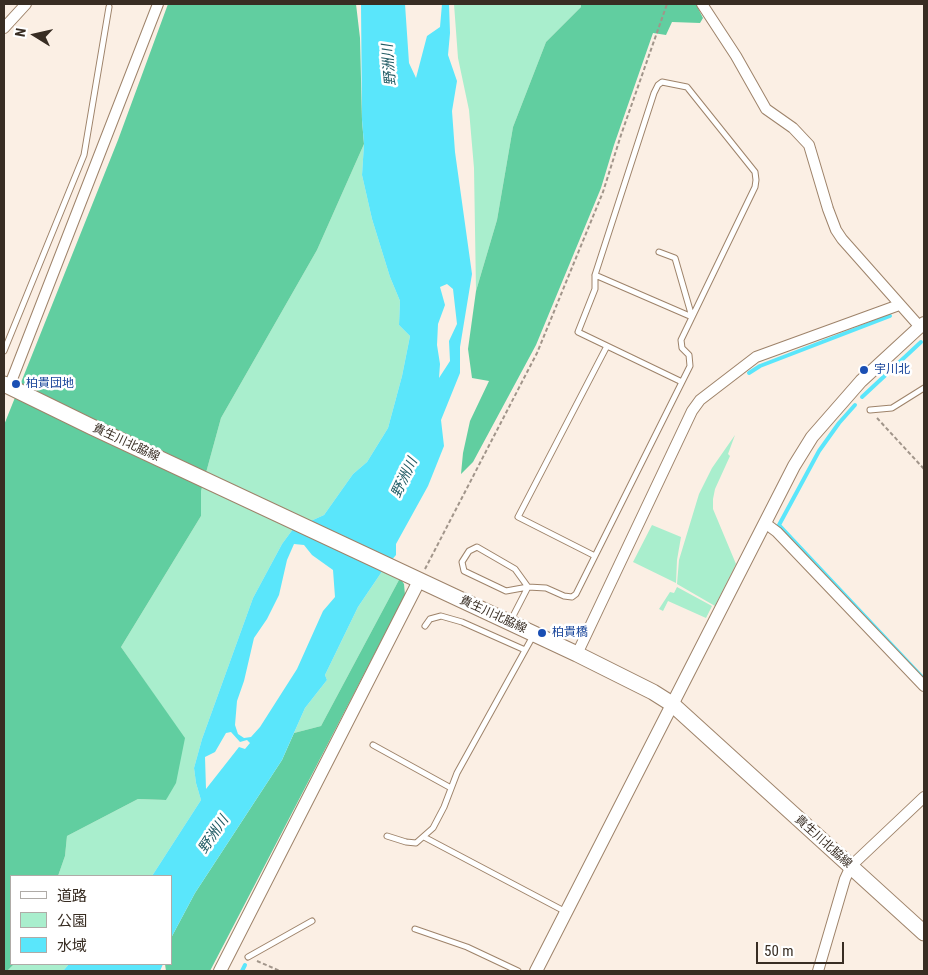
<!DOCTYPE html>
<html>
<head>
<meta charset="utf-8">
<style>
  body { margin:0 }
  #map { position:relative; width:928px; height:975px; overflow:hidden; background:#fbefe4; font-family:"Roboto Condensed","Noto Sans JP",sans-serif }
  canvas { display:block }
  .frame { position:absolute; inset:0; border:5px solid #382d23; pointer-events:none }
  .legend { position:absolute; left:10px; top:875px; width:162px; height:90px; box-sizing:border-box; background:#fff; border:1px solid #afaba7; margin:0; padding:6px 9px; list-style:none; font-size:15px; color:#382d23 }
  .legend li { display:flex; align-items:center; gap:10px; height:25px }
  .legend b { width:25px; border:1px solid #afaba7 }
  .north { position:absolute; left:10px; top:10px; width:50px; height:50px; -webkit-text-stroke:4px #fff; paint-order:stroke; rotate:280deg; font-size:14px; font-weight:700; line-height:20px; text-align:center; color:#382d23 }
  .north::after { content:''; display:block; margin:auto; width:18px; height:22px; background:#382d23; clip-path:polygon(50% 0,100% 100%,50% 72%,0 100%) }
  .scale { position:absolute; left:756px; top:942px; width:88px; height:22px; box-sizing:border-box; border:2px solid #382d23; border-top:0; padding-left:6px; font-size:15px; line-height:18px; white-space:nowrap; color:#382d23; -webkit-text-stroke:4px #fff; paint-order:stroke }
</style>
</head>
<body>
<div id="map">
<canvas width="928" height="975"></canvas>
<div class="frame"></div>
<ul class="legend">
<li><b style="height:6px;background:#fff"></b>道路</li>
<li><b style="height:14px;background:#a9eecd"></b>公園</li>
<li><b style="height:14px;background:#5ae6fb"></b>水域</li>
</ul>
<div class="north">N</div>
<div class="scale">50 m</div>
</div>
<script>
const c = document.querySelector('canvas').getContext('2d');
c.lineJoin = 'round';
function fill(path, color) {
  c.fillStyle = color;
  c.fill(path, 'evenodd');
}
function shape(rows) {
  const path = new Path2D();
  for (const r of rows) {
    path.moveTo(r[0], r[1]);
    for (let i = 2; i < r.length; i += 2) path.lineTo(r[i], r[i + 1]);
  }
  return path;
}
function strokePath(path, color, width, dash) {
  c.strokeStyle = color;
  c.lineWidth = width;
  c.lineCap = dash ? 'butt' : 'round';
  c.setLineDash(dash || []);
  c.stroke(path);
}
function write(font, color, halo, rows, align = 'center') {
  c.font = font + ' "Roboto Condensed","Noto Sans JP",sans-serif';
  c.lineWidth = 5;
  c.setLineDash([]);
  c.textBaseline = 'middle';
  c.strokeStyle = halo;
  c.fillStyle = color;
  for (const [text, x, y, turn = 0] of rows) {
    c.save();
    c.translate(x, y);
    c.rotate((+turn || 0) * Math.PI / 180);
    c.textAlign = isNaN(turn) ? turn : align;
    if (halo) c.strokeText(text, 0, 0);
    c.fillText(text, 0, 0);
    c.restore();
  }
}
fill(shape([
  [454,4,581,4,581,7,546,42,513,127,497,220,476,291,474,168,469,110,458,58],
  [364,144,362,175,372,219,390,277,400,301,399,325,410,336,402,376,388,428,367,462,353,474,324,515,293,529,282,544,253,598,202,739,194,768,196,783,201,800,152,876,58,876,65,856,67,836,138,799,166,800,184,738,121,647,201,516,201,491,221,418,317,250],
  [735,435,728,454,730,456,715,489,713,499,713,509,736,564,715,606,677,584,679,560,699,494,712,468],
  [652,525,681,537,677,560,676,583,633,562],
  [383,570,400,578,321,726,294,733,305,708,327,680,325,675,358,607],
  [677,587,712,606,706,618,668,601,663,611,659,609,670,592,674,593],
  [14,964,69,964,63,971,7,971]
]), '#a9eecd');
fill(shape([
  [168,4,356,4,360,38,362,120,364,144,317,250,221,418,201,491,201,516,121,647,185,738,176,783,166,800,138,799,67,836,65,856,58,876,11,876,11,964,14,964,7,971,4,971,4,425,118,140],
  [581,4,696,4,703,18,700,23,672,22,666,35,653,33,614,145,601,188,536,345,473,462,461,474,463,453,470,421,489,381,472,378,468,349,476,291,497,220,513,127,546,42,581,7],
  [400,578,404,584,405,595,210,971,166,971,165,964,171,964,171,938,195,893,282,760,294,733,321,726]
]), '#61cea0');
fill(shape([
  [361,4,405,4,409,63,416,78,427,36,440,27,442,4,449,4,450,33,448,55,457,81,452,111,455,152,472,274,460,347,460,373,441,420,444,446,428,486,396,544,396,555,383,570,358,607,325,675,327,680,305,708,282,760,195,893,171,938,171,876,152,876,201,800,196,783,194,768,202,739,253,598,282,544,293,529,324,515,353,474,367,462,388,428,402,376,410,336,399,325,400,301,390,277,372,219,362,175,364,144,362,120],
  [447,284,453,289,457,324,449,341,450,361,439,378,440,364,437,345,438,324,445,305,440,287],
  [294,544,304,545,312,555,333,570,335,597,323,611,297,669,260,727,251,737,244,738,238,734,235,725,237,701,244,681,254,638,267,619,279,595,287,560],
  [231,732,240,742,247,740,250,743,245,749,239,747,206,789,205,757,215,752,226,733],
  [69,964,163,964,160,971,63,971]
]), '#5ae6fb');
strokePath(shape([
  [749,373,760,366,890,316],
  [862,397,921,342],
  [855,405,839,423,819,451,779,525,924,679],
  [242,971,245,965]
]), '#5ae6fb', 4);
const service = shape([
  [659,252,675,258,692,317],
  [595,275,692,317],
  [4,351,84,155,109,7],
  [870,410,892,408,924,388],
  [595,556,518,517,607,346],
  [528,587,515,569,477,547,469,551,462,562,464,571,506,591,528,587,546,588,564,596,572,597,576,594,690,366,689,355,682,348,681,340,755,187,756,180,755,172,687,87,662,82,658,85,654,93,595,275,595,289,578,332,682,382],
  [511,620,528,587],
  [425,626,430,619,441,616,462,622,525,650],
  [373,745,451,788],
  [387,836,406,842,416,843,433,828,444,807,457,773,533,636],
  [424,837,566,912],
  [415,929,467,947,518,971],
  [248,957,312,921]
]);
const minor = shape([
  [702,4,736,56,766,109,793,128,809,145,828,209,836,230,842,239,920,327],
  [4,28,26,4],
  [9,387,158,4],
  [765,523,777,532,924,686],
  [577,654,692,411,700,400,756,357,899,305],
  [818,971,845,879,851,866,924,797]
]);
const tertiary = shape([
  [220,971,419,581],
  [536,971,794,466,812,437,861,381,924,323]
]);
const secondary = shape([
  [4,384,92,427,577,654,653,692,672,704,924,933]
]);
strokePath(service, '#9e836a', 7);
strokePath(minor, '#9e836a', 12);
strokePath(tertiary, '#9e836a', 14);
strokePath(secondary, '#9e836a', 17);
strokePath(shape([
  [877,418,924,469],
  [425,569,537,353,603,192,621,135,667,4],
  [257,961,280,971]
]), '#a1958a', 2, [4, 2.5]);
strokePath(service, '#fff', 5);
strokePath(minor, '#fff', 10);
strokePath(tertiary, '#fff', 12);
strokePath(secondary, '#fff', 15);
for (const [x, y, r, color] of [
  [864,370,5,"#1a4fb4"],
  [16,384,5,"#1a4fb4"],
  [542,633,5,"#1a4fb4"]
]) {
  const dot = new Path2D();
  dot.arc(x, y, r, 0, 2 * Math.PI);
  c.fillStyle = color;
  c.fill(dot);
  strokePath(dot, '#fff', 2);
}
write('12px', '#164399', '#fff', [
  ["宇川北",874,370],
  ["柏貴団地",26,384],
  ["柏貴橋",552,633]
], 'left');
write('12px', '#382d23', '#fff', [
  ["貴生川北脇線",126,443,25],
  ["貴生川北脇線",493,615,25],
  ["貴生川北脇線",823,842,42]
]);
write('italic 14px', '#205a63', '#fff', [
  ["野洲川",390,65,-95],
  ["野洲川",405,478,-65],
  ["野洲川",214,835,-56]
]);
</script>
</body>
</html>
